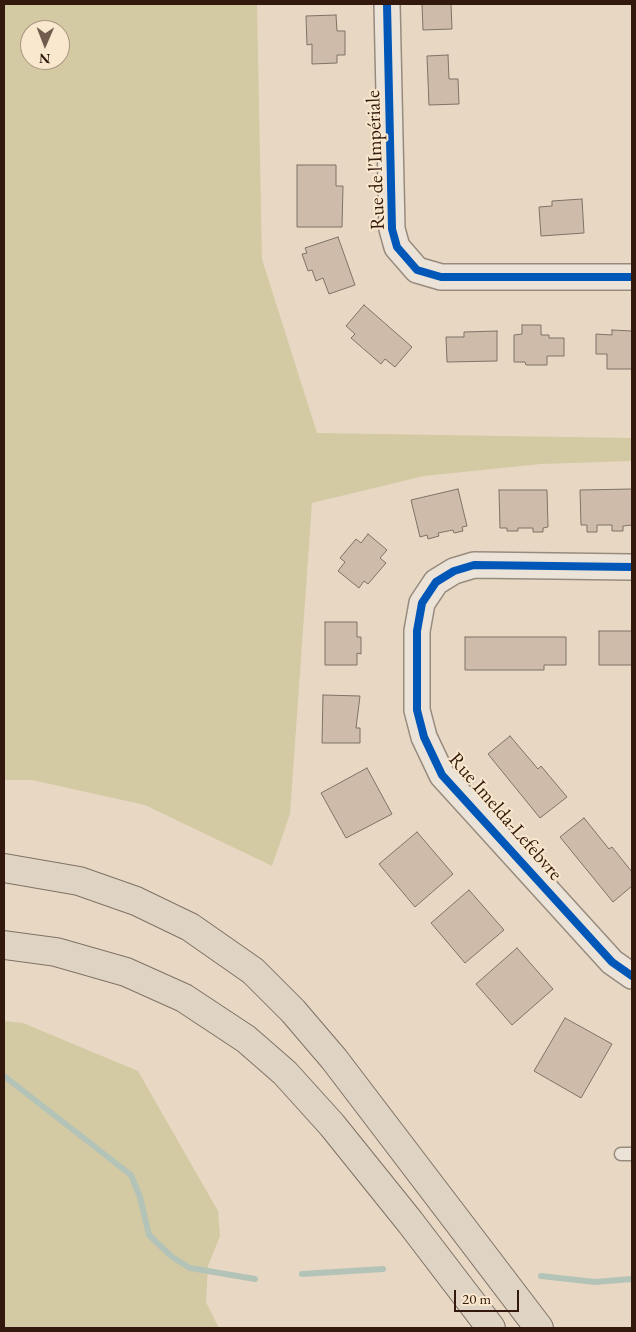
<!DOCTYPE html>
<html>
<head>
<meta charset="utf-8">
<style>
  body { margin:0 }
  #map { position:relative; width:636px; height:1332px; overflow:hidden; background:#e8d8c3; font-family:"EB Garamond",serif }
  canvas { display:block }
  .frame { position:absolute; inset:0; border:5px solid #33190d; pointer-events:none }
  .north { position:absolute; left:20px; top:20px; width:50px; height:50px; box-sizing:border-box; background:#fae8ce; border:1px solid #aa9581; border-radius:50%; rotate:181deg; font-size:14px; font-weight:700; line-height:20px; text-align:center; color:#33190d }
  .north::after { content:''; display:block; margin:auto; width:18px; height:22px; background:#725c4d; clip-path:polygon(50% 0,100% 100%,50% 72%,0 100%) }
  .scale { position:absolute; left:454px; top:1290px; width:65px; height:22px; box-sizing:border-box; border:2px solid #33190d; border-top:0; padding-left:6px; font-size:15px; line-height:18px; white-space:nowrap; color:#33190d; -webkit-text-stroke:4px #fae8ce; paint-order:stroke }
</style>
</head>
<body>
<div id="map">
<canvas width="636" height="1332"></canvas>
<div class="frame"></div>
<div class="north">N</div>
<div class="scale">20 m</div>
</div>
<script>
const c = document.querySelector('canvas').getContext('2d');
c.lineJoin = 'round';
function fill(path, color) {
  c.fillStyle = color;
  c.fill(path, 'evenodd');
}
function shape(rows) {
  const path = new Path2D();
  for (const r of rows) {
    path.moveTo(r[0], r[1]);
    for (let i = 2; i < r.length; i += 2) path.lineTo(r[i], r[i + 1]);
  }
  return path;
}
function strokePath(path, color, width, dash) {
  c.strokeStyle = color;
  c.lineWidth = width;
  c.lineCap = dash ? 'butt' : 'round';
  c.setLineDash(dash || []);
  c.stroke(path);
}
function write(font, color, halo, rows, align = 'center') {
  c.font = font + ' "EB Garamond",serif';
  c.lineWidth = 4;
  c.setLineDash([]);
  c.textBaseline = 'middle';
  c.strokeStyle = halo;
  c.fillStyle = color;
  for (const [text, x, y, turn = 0] of rows) {
    c.save();
    c.translate(x, y);
    c.rotate((+turn || 0) * Math.PI / 180);
    c.textAlign = isNaN(turn) ? turn : align;
    if (halo) c.strokeText(text, 0, 0);
    c.fillText(text, 0, 0);
    c.restore();
  }
}
fill(shape([
  [4,4,257,4,262,259,317,433,632,438,632,461,541,464,424,476,312,503,290,814,272,866,145,805,32,780,4,780],
  [30,30,60,30,60,60,30,60],
  [4,1021,23,1023,138,1071,218,1211,220,1236,208,1266,206,1302,219,1328,222,1328,4,1328]
]), '#d3caa4');
strokePath(shape([
  [4,1076,131,1175,140,1197,149,1235,172,1257,190,1268,255,1279],
  [302,1274,383,1269],
  [541,1276,595,1282,632,1279]
]), '#b4c3b8', 6);
const building = shape([
  [422,4,451,4,452,29,423,30,422,4],
  [336,15,337,31,345,31,345,55,337,55,337,63,312,64,312,44,307,45,306,16,336,15],
  [448,55,449,79,458,79,459,104,429,105,427,56,448,55],
  [297,165,336,165,336,186,343,186,342,227,297,227,297,165],
  [582,199,584,233,541,236,539,207,552,206,552,201,582,199],
  [338,237,355,285,329,294,323,278,316,281,312,270,308,271,302,254,307,253,305,248,338,237],
  [364,305,412,347,395,367,385,359,381,364,351,338,355,334,346,326,364,305],
  [522,325,541,325,541,335,549,335,549,338,564,338,564,356,547,356,547,365,526,365,525,362,514,362,514,335,522,334,522,325],
  [612,330,632,331,632,369,607,369,607,354,596,354,596,334,612,335,612,330],
  [497,331,497,361,447,362,446,337,464,337,464,332,497,331],
  [458,489,467,526,462,527,463,531,454,533,453,530,438,533,439,536,428,539,427,535,420,537,411,500,458,489],
  [632,489,632,525,623,526,623,531,612,531,612,525,597,525,597,532,587,532,587,525,581,525,580,490,632,489],
  [499,490,547,490,548,527,543,528,543,532,533,532,533,528,518,528,518,531,507,531,507,528,500,528,499,490],
  [368,534,387,550,380,558,386,563,368,584,364,581,359,588,338,571,345,562,340,558,356,539,361,543,368,534],
  [325,622,357,622,357,637,361,637,361,654,357,653,357,665,325,665,325,622],
  [599,631,632,631,632,665,599,665,599,631],
  [465,637,566,637,566,665,544,665,544,670,465,670,465,637],
  [323,695,360,696,356,728,360,728,360,743,322,743,323,695],
  [510,736,538,769,541,766,567,797,540,818,488,754,510,736],
  [367,768,392,814,346,838,321,793,367,768],
  [584,818,609,849,612,847,632,872,632,886,613,902,560,837,584,818],
  [417,832,453,874,415,907,379,864,417,832],
  [469,890,504,930,465,963,431,923,469,890],
  [517,948,553,989,512,1025,476,984,517,948],
  [565,1018,612,1044,581,1098,534,1071,565,1018]
]);
fill(building, '#cfbbaa');
strokePath(building, '#7e7266', 1);
const lane = shape([
  [621,1154,632,1154]
]);
const street = shape([
  [387,4,392,229,397,247,417,270,441,277,632,277],
  [632,567,474,565,454,571,436,582,422,603,417,631,417,710,424,737,442,775,612,962,632,976]
]);
const highway = shape([
  [4,868,79,881,136,901,190,927,253,971,293,1011,334,1059,539,1328],
  [4,945,56,952,126,972,184,998,246,1039,285,1073,332,1125,410,1222,491,1328]
]);
strokePath(lane, '#978b7e', 15);
strokePath(street, '#978b7e', 28);
strokePath(highway, '#7e7266', 30);
strokePath(lane, '#ebe3d8', 12);
strokePath(street, '#ebe3d8', 25);
strokePath(highway, '#dfd3c3', 28);
strokePath(shape([
  [387,4,392,229,397,247,417,270,441,277,632,277],
  [632,567,474,565,454,571,436,582,422,603,417,631,417,710,424,737,442,775,612,962,632,976]
]), '#0057b8', 8);
write('20px', '#33190d', '#fae8ce', [
  ["Rue de l'Impériale",376,160,-92],
  ["Rue Imelda-Lefebvre",505,817,49]
]);
</script>
</body>
</html>
